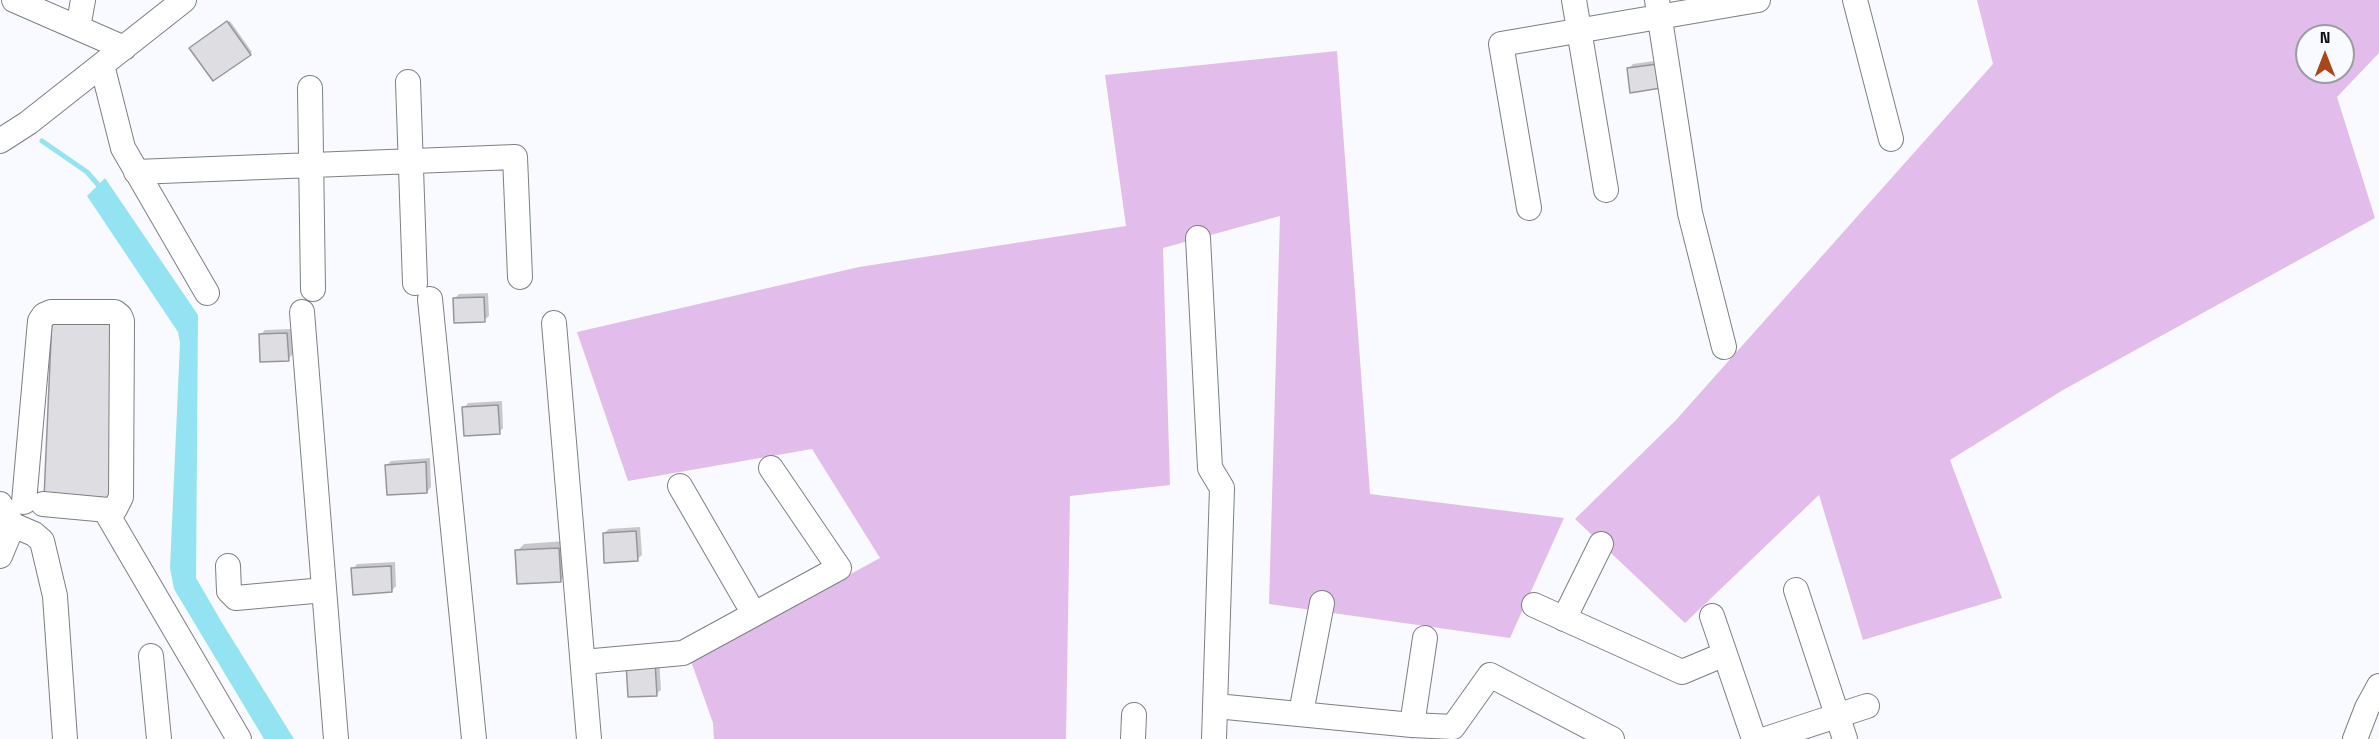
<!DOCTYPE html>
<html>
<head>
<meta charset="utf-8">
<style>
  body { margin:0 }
  #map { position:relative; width:2379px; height:739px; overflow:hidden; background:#f8faff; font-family:"Space Grotesk",sans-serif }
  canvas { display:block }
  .north { position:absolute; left:2295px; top:24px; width:60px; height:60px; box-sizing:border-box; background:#f8faff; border:2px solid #9a9c9f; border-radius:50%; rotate:0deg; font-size:16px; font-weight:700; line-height:24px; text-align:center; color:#0d0e0f }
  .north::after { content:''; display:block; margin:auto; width:21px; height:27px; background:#ab4619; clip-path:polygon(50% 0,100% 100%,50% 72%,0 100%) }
</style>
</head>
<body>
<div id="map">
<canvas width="2379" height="739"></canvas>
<div class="north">N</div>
</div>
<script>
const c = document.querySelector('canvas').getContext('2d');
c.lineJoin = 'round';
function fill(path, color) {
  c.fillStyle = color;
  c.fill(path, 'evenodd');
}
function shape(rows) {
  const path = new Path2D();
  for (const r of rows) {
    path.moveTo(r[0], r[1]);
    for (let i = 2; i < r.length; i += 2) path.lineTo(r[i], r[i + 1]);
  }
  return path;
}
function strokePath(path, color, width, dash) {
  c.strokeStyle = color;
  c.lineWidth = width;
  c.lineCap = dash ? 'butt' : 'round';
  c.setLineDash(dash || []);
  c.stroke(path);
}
fill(shape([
  [1977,0,2379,0,2379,53,2337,97,2375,218,2063,390,1950,460,2002,598,1863,640,1819,495,1685,623,1575,519,1676,420,1993,64],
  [2307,36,2343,36,2343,72,2307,72],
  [1337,51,1370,494,1564,518,1510,638,1269,604,1280,216,1163,248,1170,485,1070,496,1066,739,714,739,713,723,691,661,880,558,812,449,628,481,577,332,859,267,1126,226,1105,75]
]), '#e2bdeb');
fill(shape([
  [105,178,198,315,196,578,221,621,294,739,264,739,174,589,170,568,180,343,178,332,87,196]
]), '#94e3f2');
fill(shape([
  [230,21,252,52,250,54,193,46],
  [1662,60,1665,82,1628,69,1633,64],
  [488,293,489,316,484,320,454,299,459,294],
  [291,329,293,354,288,359,260,335,265,330],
  [502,401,503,428,499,432,464,408,468,403],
  [430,458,431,487,427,492,387,465,391,461],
  [640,527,642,555,637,559,604,533,609,529],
  [565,541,567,573,560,580,517,551,524,544],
  [395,562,396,586,391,591,353,569,357,564],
  [659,657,661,690,656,694,632,659]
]), '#0003');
strokePath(shape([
  [42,141,87,172,101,188]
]), '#94e3f2', 5);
const building = shape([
  [227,21,251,55,213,81,189,48,227,21],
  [1658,64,1661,88,1630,93,1627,68,1658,64],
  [484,297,485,322,454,323,453,298,484,297],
  [52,317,117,320,109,501,44,498,52,317],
  [287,333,289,361,260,362,259,334,287,333],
  [498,405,500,434,464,436,462,407,498,405],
  [426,462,427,493,387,495,385,465,426,462],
  [636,531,638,561,604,563,603,533,636,531],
  [559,548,561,582,517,584,515,550,559,548],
  [391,566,392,592,353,595,351,568,391,566],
  [655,661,657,696,628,697,626,663,655,661]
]);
fill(building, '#dedde2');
strokePath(building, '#96969a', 1.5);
const minor = shape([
  [14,0,124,48],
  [1574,0,1606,190],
  [1657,0,1690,213,1724,347],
  [1855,0,1891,139],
  [78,28,83,0],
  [102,65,123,148,207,293],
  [408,82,415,283],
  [310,88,313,289],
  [0,141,28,123,184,0],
  [136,172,515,157,520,277],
  [1529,208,1501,44,1758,0],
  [1198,238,1210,468,1222,488,1214,739],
  [430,299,474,739],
  [302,312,336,739],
  [554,323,589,739],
  [680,486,754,614],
  [24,502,40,321,44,315,51,312,115,312,120,316,122,321,121,497,115,509,108,510],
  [0,504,13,525,34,534,42,541,55,596,65,739],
  [43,504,108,510,109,517,239,739],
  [0,556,13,525],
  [228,566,229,591,236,598,324,590],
  [1796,590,1845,739],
  [1534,605,1682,672,1725,654],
  [1712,616,1754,739],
  [1564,619,1601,544],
  [151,656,159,739],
  [583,662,683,653,839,568,771,468],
  [1216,706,1412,725,1425,638],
  [1301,713,1322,603],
  [1412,725,1453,727,1490,675,1612,739],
  [1133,739,1134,715],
  [1766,739,1867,706],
  [2355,739,2367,708,2379,686]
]);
strokePath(minor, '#7d7f83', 26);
strokePath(minor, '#fff', 24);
</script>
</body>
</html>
